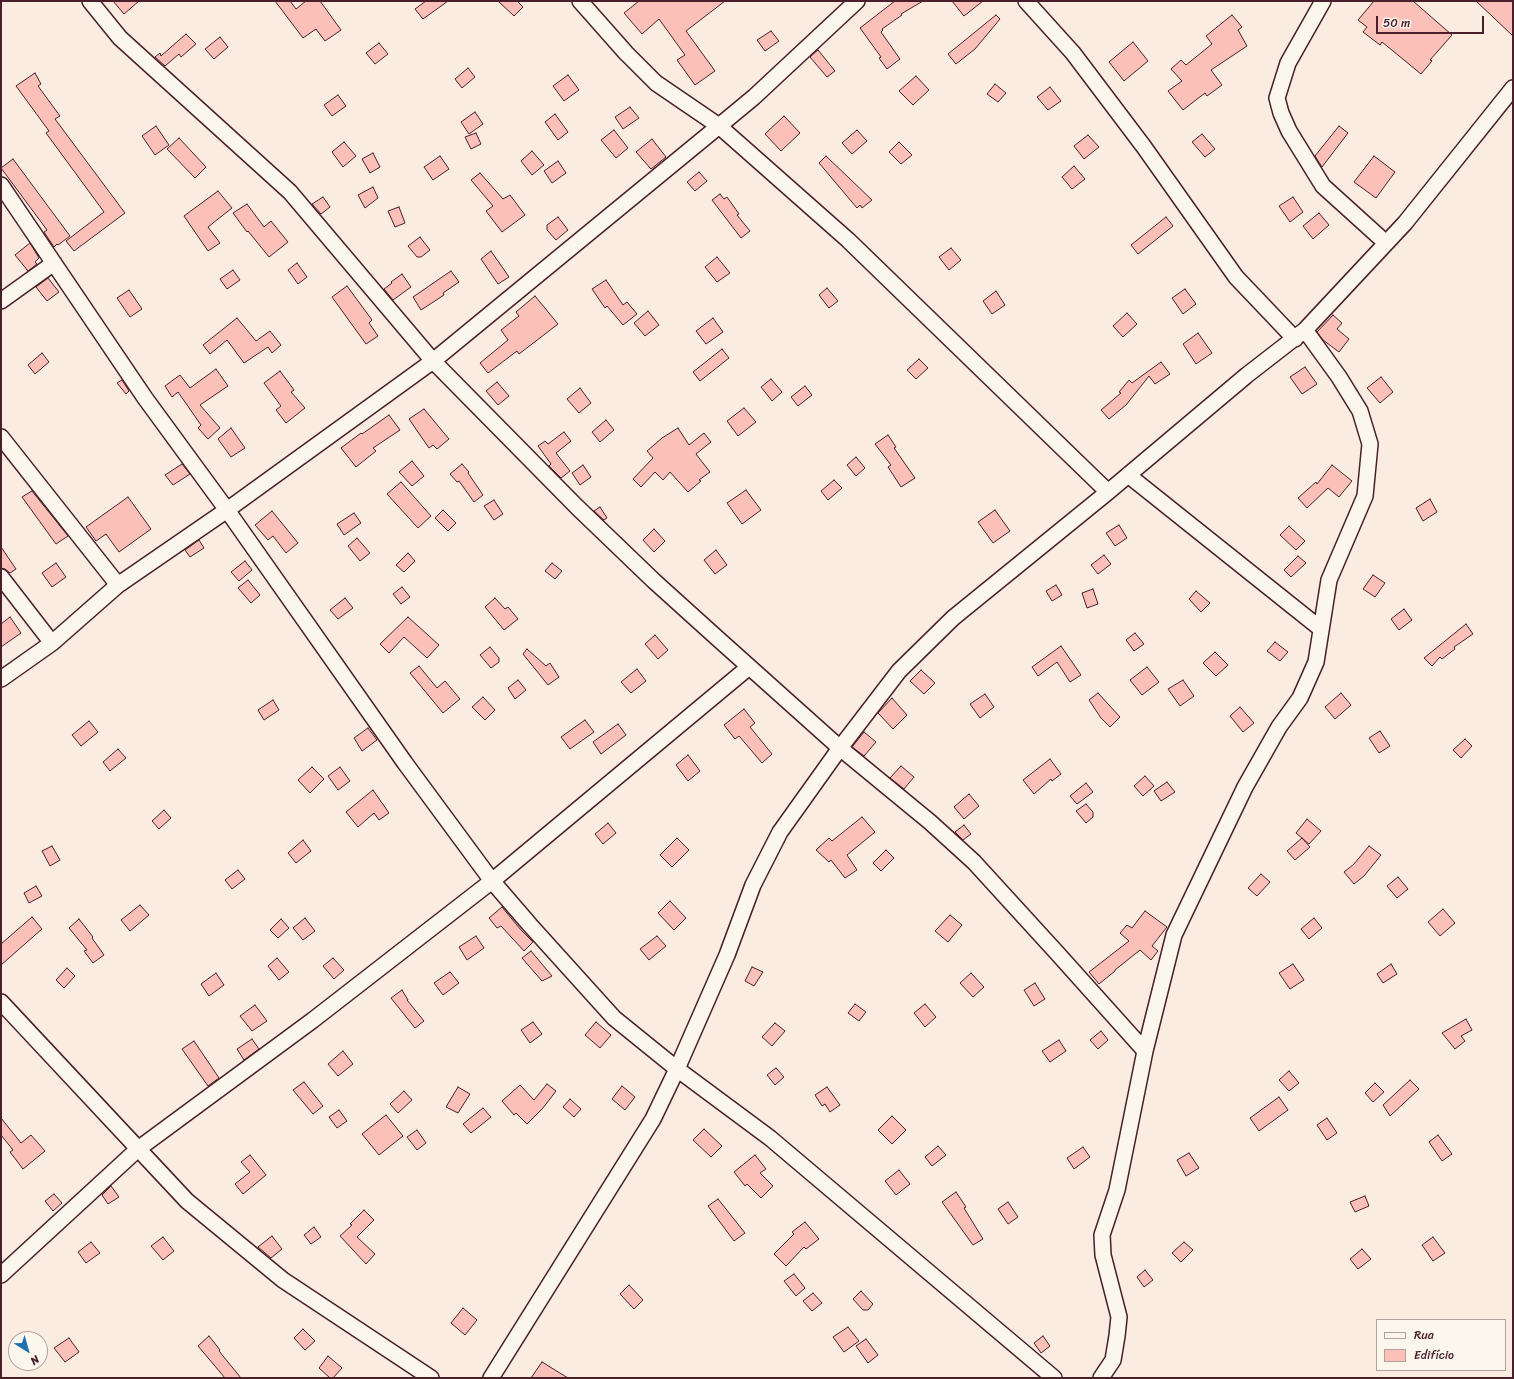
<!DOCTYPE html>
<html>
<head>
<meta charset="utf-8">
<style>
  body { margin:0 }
  #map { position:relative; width:1514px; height:1379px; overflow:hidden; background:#fbece2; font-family:Sriracha,sans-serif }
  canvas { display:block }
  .frame { position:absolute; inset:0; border:2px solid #4a1f2b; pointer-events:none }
  .legend { position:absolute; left:1376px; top:1319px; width:130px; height:52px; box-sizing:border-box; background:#fbf7ec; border:1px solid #b4a19f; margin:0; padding:5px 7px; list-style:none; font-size:12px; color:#4a1f2b }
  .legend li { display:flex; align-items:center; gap:8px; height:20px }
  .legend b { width:20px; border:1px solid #b4a19f }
  .north { position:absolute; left:8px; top:1331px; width:40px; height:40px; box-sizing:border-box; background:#fbf7ec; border:1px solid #b4a19f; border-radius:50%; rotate:143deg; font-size:11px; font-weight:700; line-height:16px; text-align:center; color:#4a1f2b }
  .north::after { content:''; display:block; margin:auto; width:14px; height:18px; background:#1f6fb2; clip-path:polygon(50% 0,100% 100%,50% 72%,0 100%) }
  .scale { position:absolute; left:1376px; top:16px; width:108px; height:18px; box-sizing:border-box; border:2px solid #4a1f2b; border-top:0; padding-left:5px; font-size:12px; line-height:14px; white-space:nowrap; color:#4a1f2b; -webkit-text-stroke:3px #fbf7ec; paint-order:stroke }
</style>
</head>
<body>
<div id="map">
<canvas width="1514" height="1379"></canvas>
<div class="frame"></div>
<ul class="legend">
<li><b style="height:5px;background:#fbf7ec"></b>Rua</li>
<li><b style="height:11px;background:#fbc0b8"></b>Edifício</li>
</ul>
<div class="north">N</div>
<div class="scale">50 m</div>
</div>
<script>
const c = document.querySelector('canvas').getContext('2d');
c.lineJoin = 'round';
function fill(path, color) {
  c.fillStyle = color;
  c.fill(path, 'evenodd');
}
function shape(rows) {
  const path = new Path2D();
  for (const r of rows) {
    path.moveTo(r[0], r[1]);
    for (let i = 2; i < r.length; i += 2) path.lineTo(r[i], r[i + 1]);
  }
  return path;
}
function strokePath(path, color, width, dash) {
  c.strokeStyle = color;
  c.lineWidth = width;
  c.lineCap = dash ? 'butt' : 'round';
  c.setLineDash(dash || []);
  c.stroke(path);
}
const building = shape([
  [113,1,139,1,124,14,113,1],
  [275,1,290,1,296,9,306,1,320,1,341,30,325,41,316,29,303,38,275,1],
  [426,1,448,1,423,19,415,9,426,1],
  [498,1,517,1,523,7,514,16,498,1],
  [639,1,725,1,686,31,715,71,695,85,677,60,685,55,659,19,642,34,624,13,639,1],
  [895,1,923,1,901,14,902,15,882,29,883,30,881,32,900,59,887,69,879,58,881,57,860,28,895,1],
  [952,1,983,1,964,16,952,1],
  [1374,1,1413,1,1452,35,1430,60,1432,61,1421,74,1382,42,1380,45,1363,32,1367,27,1358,20,1374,1],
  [1476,1,1513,1,1513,36,1476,1],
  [996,15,1000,19,975,49,956,64,948,54,996,15],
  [1232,15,1242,27,1238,30,1247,46,1211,70,1222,85,1207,96,1205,93,1183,110,1168,91,1182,81,1171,69,1181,60,1186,65,1212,44,1206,36,1232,15],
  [771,31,779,41,765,51,757,40,771,31],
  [186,34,196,44,181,57,179,54,165,66,155,57,160,53,161,56,186,34],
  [220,37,228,47,214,59,205,49,220,37],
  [1133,42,1148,61,1124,81,1109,62,1133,42],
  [379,43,388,54,375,64,366,53,379,43],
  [818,50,835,71,827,77,810,57,818,50],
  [468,68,475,77,462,88,455,79,468,68],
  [35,73,41,84,38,86,60,116,55,119,125,213,74,251,66,241,104,212,46,133,49,131,16,86,35,73],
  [568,75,579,90,564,101,553,86,568,75],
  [916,76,929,90,913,105,899,91,916,76],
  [995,84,1006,93,998,102,987,94,995,84],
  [1050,87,1061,101,1048,110,1037,97,1050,87],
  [338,95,346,106,332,116,324,105,338,95],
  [630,107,639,118,623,129,615,117,630,107],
  [475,112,483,124,469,134,461,122,475,112],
  [555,114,568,132,558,140,545,122,555,114],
  [784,116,800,133,781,151,765,134,784,116],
  [156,126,169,145,155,155,142,136,156,126],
  [1339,126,1348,133,1322,167,1315,156,1339,126],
  [614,130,628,148,616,158,601,140,614,130],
  [857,130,867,141,852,154,842,143,857,130],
  [476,133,481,144,471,149,465,137,476,133],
  [1202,134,1215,149,1205,157,1192,142,1202,134],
  [1088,135,1099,147,1084,159,1074,146,1088,135],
  [179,138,206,167,195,178,167,149,179,138],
  [652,139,666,157,651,169,636,152,652,139],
  [344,142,356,156,343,167,332,152,344,142],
  [899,142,912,155,901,164,889,152,899,142],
  [532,151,544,165,532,175,521,161,532,151],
  [373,153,380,167,370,173,362,159,373,153],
  [440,156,449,169,433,180,424,167,440,156],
  [826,156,872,200,862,208,860,205,857,208,819,163,826,156],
  [1374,156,1395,172,1376,198,1354,182,1374,156],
  [13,159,70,236,58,245,57,244,54,247,44,232,47,230,1,168,13,159],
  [558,161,566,173,552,183,544,171,558,161],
  [1074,166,1085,179,1072,189,1062,177,1074,166],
  [699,172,707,181,695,191,687,182,699,172],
  [480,173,503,199,510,195,525,215,502,232,486,211,493,206,471,180,480,173],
  [373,187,378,198,365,208,358,195,373,187],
  [218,191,232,208,208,227,220,243,208,251,184,216,218,191],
  [720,194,724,199,727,197,739,214,737,215,750,231,741,238,712,200,720,194],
  [323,197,330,207,321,214,312,204,323,197],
  [1293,197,1303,212,1290,222,1279,206,1293,197],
  [247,204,264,227,271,221,288,242,269,257,248,231,247,232,233,213,247,204],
  [399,207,405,223,395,227,388,211,399,207],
  [1319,213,1329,225,1313,239,1303,226,1319,213],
  [558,217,568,230,556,240,547,230,547,225,558,217],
  [1166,217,1173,226,1138,254,1131,245,1166,217],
  [420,237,430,250,421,257,417,257,408,246,420,237],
  [30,243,39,258,35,262,37,264,28,271,15,255,30,243],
  [951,248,961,260,949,270,939,257,951,248],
  [491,251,509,277,498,284,481,259,491,251],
  [717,257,730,273,717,282,705,267,717,257],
  [297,263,307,277,298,284,288,270,297,263],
  [233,270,240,280,227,289,220,279,233,270],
  [451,271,459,282,443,293,444,295,421,310,413,297,451,271],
  [402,274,411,287,393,300,384,289,392,283,391,282,402,274],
  [48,278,59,292,47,301,36,287,48,278],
  [606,280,623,305,627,302,637,314,623,325,607,306,605,308,592,289,606,280],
  [347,286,372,320,369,323,378,336,366,344,332,297,347,286],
  [827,288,838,301,829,308,819,295,827,288],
  [1185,289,1196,304,1183,314,1172,298,1185,289],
  [129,290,142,309,130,317,117,298,129,290],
  [996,291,1005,305,992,314,983,301,996,291],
  [535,296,558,324,519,354,517,351,488,373,480,363,508,340,501,330,519,316,516,312,535,296],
  [648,311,659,325,645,336,634,323,648,311],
  [1127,313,1137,324,1123,337,1113,326,1127,313],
  [1333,315,1342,323,1337,329,1349,339,1339,352,1323,340,1317,332,1333,315],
  [237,318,256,341,270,331,281,345,272,353,268,347,244,363,227,340,210,354,203,345,237,318],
  [713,318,723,332,706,344,696,331,713,318],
  [1198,333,1212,353,1196,364,1183,344,1198,333],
  [722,349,729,358,700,381,693,372,722,349],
  [42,353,49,362,35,374,28,365,42,353],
  [919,359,928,368,916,379,907,370,919,359],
  [1161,362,1170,374,1155,384,1149,376,1126,405,1109,419,1101,410,1121,393,1119,392,1129,380,1132,383,1161,362],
  [1305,367,1317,384,1302,394,1290,377,1305,367],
  [216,369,228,386,200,405,220,428,208,439,198,428,201,425,178,392,172,397,165,386,180,375,190,388,216,369],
  [280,371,294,390,291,392,305,408,286,423,276,410,281,406,264,383,280,371],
  [1381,377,1393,392,1380,403,1367,388,1381,377],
  [771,379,782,392,772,401,761,387,771,379],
  [122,380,129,391,126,394,117,383,122,380],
  [497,382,509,396,498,405,486,391,497,382],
  [805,386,812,395,798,406,791,397,805,386],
  [580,388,591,403,579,413,567,399,580,388],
  [744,408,756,422,738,436,727,421,744,408],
  [424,409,449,439,437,449,433,445,429,448,409,419,424,409],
  [389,415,400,430,373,448,376,451,356,467,341,448,361,433,362,434,389,415],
  [606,420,614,430,600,442,592,432,606,420],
  [231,428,245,448,231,457,218,439,231,428],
  [678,428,689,445,704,433,711,442,696,454,710,472,699,480,701,481,688,492,670,472,663,480,655,472,641,487,633,479,653,458,647,451,662,438,678,428],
  [564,432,571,441,556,453,570,471,561,478,549,466,551,464,538,446,545,441,548,444,564,432],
  [888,435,896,447,894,448,915,478,901,487,888,467,891,465,875,444,888,435],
  [856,457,865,468,856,476,847,465,856,457],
  [412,461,424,476,412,486,399,472,412,461],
  [182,464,190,474,173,485,165,475,182,464],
  [462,464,469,472,468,473,483,495,474,502,459,481,457,482,450,474,462,464],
  [583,465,591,477,580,485,572,473,583,465],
  [1332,465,1352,481,1339,497,1328,488,1307,508,1298,498,1316,482,1317,484,1332,465],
  [834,480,842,488,828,500,821,491,834,480],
  [401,482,431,516,418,528,387,494,401,482],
  [746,490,761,510,742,524,727,503,746,490],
  [32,491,68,536,56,544,22,497,32,491],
  [128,497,151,529,119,552,106,534,96,541,86,527,128,497],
  [1430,499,1437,512,1423,521,1416,508,1430,499],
  [494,500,503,514,494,520,484,506,494,500],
  [600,507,607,518,604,520,594,511,600,507],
  [443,510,456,523,448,531,435,518,443,510],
  [995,510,1010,531,993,543,978,522,995,510],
  [272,511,298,543,286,553,273,536,268,540,255,525,272,511],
  [354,513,361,523,344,535,337,524,354,513],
  [1119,525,1127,538,1115,546,1106,533,1119,525],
  [1289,526,1305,541,1296,550,1280,535,1289,526],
  [654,529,665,541,654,552,643,540,654,529],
  [357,538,370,553,360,561,348,546,357,538],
  [199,540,204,548,190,557,185,550,199,540],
  [1,547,16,569,10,573,5,569,1,568,1,547],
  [716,550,727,565,715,574,704,560,716,550],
  [408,553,415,561,404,572,396,565,408,553],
  [1104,555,1111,564,1098,574,1091,565,1104,555],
  [1298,556,1306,563,1291,577,1284,570,1298,556],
  [245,561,252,570,239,581,231,572,245,561],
  [56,563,66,577,52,587,42,573,56,563],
  [552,563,562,571,555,579,545,571,552,563],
  [1373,575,1385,583,1375,597,1363,589,1373,575],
  [248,580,260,595,251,603,238,588,248,580],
  [1056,585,1062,595,1052,601,1046,591,1056,585],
  [402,587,410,597,401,604,393,594,402,587],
  [1093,589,1098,604,1087,608,1082,593,1093,589],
  [1196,591,1210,603,1201,612,1189,599,1196,591],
  [345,598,353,608,338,619,330,610,345,598],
  [495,598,505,609,508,607,518,619,504,630,485,607,495,598],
  [1404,609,1412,620,1399,630,1391,619,1404,609],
  [10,617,21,633,1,647,1,624,10,617],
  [408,617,439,645,427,658,404,637,389,653,380,644,408,617],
  [1466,624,1473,634,1454,647,1455,649,1442,659,1440,657,1432,666,1424,658,1466,624],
  [1135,633,1144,644,1134,651,1126,640,1135,633],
  [655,635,668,650,658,659,645,644,655,635],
  [1275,642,1288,652,1280,661,1267,651,1275,642],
  [1061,646,1081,675,1070,682,1057,662,1038,676,1032,667,1061,646],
  [490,647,499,658,499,662,491,668,480,655,490,647],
  [527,649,546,666,550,663,559,677,548,685,523,654,527,649],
  [1215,652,1228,665,1216,676,1203,663,1215,652],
  [419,666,437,688,445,681,460,699,443,713,410,673,419,666],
  [1147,667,1159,682,1142,695,1130,680,1147,667],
  [637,669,646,681,631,693,621,682,637,669],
  [921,670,935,683,924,694,910,681,921,670],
  [518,680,526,690,515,699,508,688,518,680],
  [1183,680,1194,696,1180,706,1168,689,1183,680],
  [1098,693,1120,717,1110,727,1101,718,1089,700,1098,693],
  [1341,693,1351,705,1335,719,1325,707,1341,693],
  [985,694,994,707,980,718,970,704,985,694],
  [483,697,495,710,485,720,472,707,483,697],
  [892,698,907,715,893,729,878,713,892,698],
  [273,700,279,710,264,720,258,710,273,700],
  [1240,707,1254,723,1243,732,1230,716,1240,707],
  [744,709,755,723,750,727,772,754,762,763,739,736,735,739,724,725,744,709],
  [585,720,594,732,570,749,561,737,585,720],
  [89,721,98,732,81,746,72,735,89,721],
  [618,724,626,735,601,754,593,742,618,724],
  [368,728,377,740,362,751,354,738,368,728],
  [1380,731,1390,746,1379,753,1369,738,1380,731],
  [864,732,876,742,864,756,852,747,864,732],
  [1465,739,1472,746,1461,758,1453,750,1465,739],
  [118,749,126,758,110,771,103,762,118,749],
  [688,755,700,771,688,781,676,765,688,755],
  [1050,759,1061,774,1052,781,1051,779,1034,794,1023,780,1050,759],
  [901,766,914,777,904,789,890,778,901,766],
  [312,767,324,779,310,793,298,780,312,767],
  [340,767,350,781,338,790,328,776,340,767],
  [1145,776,1154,786,1143,796,1134,786,1145,776],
  [1167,782,1175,792,1161,801,1154,791,1167,782],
  [1086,783,1093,792,1077,804,1070,796,1086,783],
  [373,790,389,813,379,820,374,813,358,827,346,812,373,790],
  [969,794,979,806,964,819,954,807,969,794],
  [1086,804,1093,812,1093,817,1086,823,1076,811,1086,804],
  [164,810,171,818,159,829,152,821,164,810],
  [862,817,875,832,847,855,857,870,845,878,831,860,829,862,816,850,829,838,832,841,862,817],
  [1307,819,1321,831,1309,844,1296,833,1307,819],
  [608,823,616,833,603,844,595,834,608,823],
  [964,825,971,834,963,840,955,832,964,825],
  [677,838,689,850,672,867,660,855,677,838],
  [1302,838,1310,847,1295,860,1287,851,1302,838],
  [303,840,311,851,296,863,288,853,303,840],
  [52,846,60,860,50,866,42,851,52,846],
  [1369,846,1381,855,1364,876,1354,884,1344,872,1354,864,1369,846],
  [886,850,894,858,881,871,873,863,886,850],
  [238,870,245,879,232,889,225,880,238,870],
  [1261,874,1270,882,1257,896,1248,888,1261,874],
  [1398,877,1408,889,1397,898,1387,886,1398,877],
  [36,886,42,896,29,903,24,893,36,886],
  [670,901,686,918,674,930,658,913,670,901],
  [140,905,149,915,130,931,121,920,140,905],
  [502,907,521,930,533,942,524,951,501,926,497,928,489,918,502,907],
  [1443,909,1455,923,1440,936,1428,922,1443,909],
  [1145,911,1167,927,1152,946,1158,951,1151,960,1140,950,1115,970,1115,971,1099,984,1089,972,1129,941,1120,933,1127,925,1132,928,1145,911],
  [950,915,962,925,948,942,935,931,950,915],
  [32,917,42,929,1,965,1,944,32,917],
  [305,918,315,931,303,940,293,928,305,918],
  [1314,918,1322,928,1309,939,1301,929,1314,918],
  [79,919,93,937,92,938,104,955,93,963,84,951,87,950,69,928,79,919],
  [281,919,289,928,278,938,270,930,281,919],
  [476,936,484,948,467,960,459,947,476,936],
  [657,936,666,946,649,960,640,949,657,936],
  [531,951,552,976,542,981,522,958,531,951],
  [277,958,289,972,279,980,268,966,277,958],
  [333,958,344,970,334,979,323,966,333,958],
  [1293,964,1304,980,1290,989,1279,973,1293,964],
  [1391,964,1397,974,1383,983,1377,974,1391,964],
  [752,967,763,972,754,986,745,981,752,967],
  [67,968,75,976,64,988,56,980,67,968],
  [450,972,459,983,443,995,434,983,450,972],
  [216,973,224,985,209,996,201,984,216,973],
  [971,973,984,987,973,997,960,983,971,973],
  [1035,983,1045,999,1034,1006,1024,990,1035,983],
  [402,990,408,1000,407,1000,424,1021,415,1028,391,998,402,990],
  [855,1004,866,1012,859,1021,848,1013,855,1004],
  [925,1004,936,1017,925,1027,914,1013,925,1004],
  [255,1005,267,1021,252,1031,240,1016,255,1005],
  [1466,1019,1472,1030,1461,1036,1465,1041,1455,1049,1442,1033,1466,1019],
  [533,1022,542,1034,530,1043,521,1030,533,1022],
  [596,1022,611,1035,600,1048,585,1035,596,1022],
  [775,1023,785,1031,772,1046,762,1037,775,1023],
  [1101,1031,1108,1040,1098,1049,1090,1040,1101,1031],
  [252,1039,259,1049,244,1060,237,1049,252,1039],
  [1059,1040,1066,1051,1050,1062,1042,1051,1059,1040],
  [194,1041,219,1078,208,1086,182,1049,194,1041],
  [343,1051,353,1064,338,1076,328,1064,343,1051],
  [776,1068,784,1077,775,1085,767,1075,776,1068],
  [1289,1071,1299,1083,1289,1091,1279,1080,1289,1071],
  [1410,1080,1419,1089,1390,1116,1383,1105,1410,1080],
  [304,1082,323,1106,313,1114,293,1090,304,1082],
  [1375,1083,1384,1092,1373,1102,1365,1093,1375,1083],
  [547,1084,556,1091,543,1108,527,1124,516,1113,514,1115,502,1101,520,1085,534,1100,547,1084],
  [622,1086,635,1097,625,1110,612,1099,622,1086],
  [458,1087,470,1094,458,1113,446,1107,458,1087],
  [827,1087,840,1105,830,1112,825,1104,822,1106,815,1095,827,1087],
  [404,1091,412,1100,398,1113,390,1104,404,1091],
  [1279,1097,1288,1110,1259,1131,1250,1118,1279,1097],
  [570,1099,581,1109,574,1117,563,1107,570,1099],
  [483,1108,491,1117,471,1133,463,1124,483,1108],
  [339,1110,347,1121,337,1128,329,1117,339,1110],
  [386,1115,403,1136,379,1155,362,1134,386,1115],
  [892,1116,906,1130,892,1144,878,1130,892,1116],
  [1,1118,21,1143,31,1135,45,1151,23,1169,10,1152,13,1150,1,1135,1,1118],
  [1327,1118,1337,1133,1327,1140,1317,1125,1327,1118],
  [704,1129,722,1146,711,1157,693,1140,704,1129],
  [417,1130,426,1143,417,1150,407,1137,417,1130],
  [1438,1135,1452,1154,1442,1161,1429,1142,1438,1135],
  [938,1146,946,1155,932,1166,925,1157,938,1146],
  [1083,1147,1090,1157,1074,1169,1067,1158,1083,1147],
  [1189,1153,1199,1168,1186,1176,1177,1160,1189,1153],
  [250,1155,266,1175,243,1194,235,1184,250,1172,241,1162,250,1155],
  [755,1155,766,1169,760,1173,773,1186,761,1198,747,1184,745,1186,734,1172,755,1155],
  [899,1170,910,1184,896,1195,885,1181,899,1170],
  [111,1186,119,1197,108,1204,102,1195,111,1186],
  [956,1192,966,1207,964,1208,983,1239,973,1245,942,1202,956,1192],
  [54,1194,62,1203,53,1211,45,1201,54,1194],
  [1365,1196,1369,1206,1355,1212,1350,1202,1365,1196],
  [718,1199,745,1233,734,1241,708,1206,718,1199],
  [1008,1202,1018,1217,1008,1224,998,1209,1008,1202],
  [364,1210,374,1220,357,1237,375,1254,366,1264,340,1236,352,1225,350,1224,364,1210],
  [805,1222,819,1239,806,1249,804,1247,786,1266,774,1254,794,1234,792,1232,805,1222],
  [314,1227,321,1237,311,1244,304,1235,314,1227],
  [272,1236,282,1249,271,1258,258,1247,272,1236],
  [163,1237,174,1251,163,1260,151,1246,163,1237],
  [1433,1237,1445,1253,1433,1261,1422,1245,1433,1237],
  [91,1242,100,1253,86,1263,78,1252,91,1242],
  [1184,1242,1193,1250,1181,1262,1172,1253,1184,1242],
  [1362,1249,1371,1259,1358,1269,1350,1259,1362,1249],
  [1145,1270,1153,1280,1144,1287,1137,1277,1145,1270],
  [794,1274,805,1288,796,1296,784,1281,794,1274],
  [629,1285,643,1300,634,1309,620,1294,629,1285],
  [861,1291,873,1304,868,1310,863,1310,853,1299,861,1291],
  [813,1293,822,1303,812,1311,803,1301,813,1293],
  [463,1308,477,1320,465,1335,451,1323,463,1308],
  [848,1327,859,1341,844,1352,833,1337,848,1327],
  [303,1329,315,1341,305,1350,294,1338,303,1329],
  [209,1336,220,1350,219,1351,241,1378,225,1378,198,1346,209,1336],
  [1043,1336,1050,1346,1041,1353,1034,1343,1043,1336],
  [69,1338,79,1352,65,1362,54,1348,69,1338],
  [866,1339,878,1355,868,1363,856,1346,866,1339],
  [328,1356,342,1368,333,1378,330,1378,319,1368,328,1356],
  [542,1362,568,1378,531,1378,542,1362]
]);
fill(building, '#fbc0b8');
strokePath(building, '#4a1f2b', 1);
const minor = shape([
  [90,1,120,38,290,192,433,361,577,507,654,581,716,637,840,748,930,822,974,862,1058,954,1145,1051],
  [580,1,626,53,656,83,719,126,848,240,1108,492],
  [1026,1,1073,53,1144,147,1236,277,1295,339],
  [1323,1,1288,63,1277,98,1281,113,1289,131,1323,186,1386,243],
  [1,185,145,398,227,510,405,763,492,881,530,925,614,1018,677,1069,770,1138,1054,1378],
  [1,301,54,263],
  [1,437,118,585],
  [1128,475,1321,629],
  [1,577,52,643],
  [1,679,52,643,118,585,227,510,433,361,719,126,754,97,857,1],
  [1,1002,187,1201,283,1280,431,1378],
  [1,1275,138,1149,313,1020,492,881,749,667],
  [491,1378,653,1119,677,1069,727,955,753,885,780,832,840,748,899,671,953,618,1108,492,1247,375,1305,330,1405,223,1513,88],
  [1101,1378,1113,1360,1117,1336,1119,1317,1103,1255,1102,1235,1117,1190,1145,1051,1174,935,1245,787,1279,727,1300,698,1316,662,1329,580,1365,496,1370,444,1360,411,1339,377,1305,330]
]);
strokePath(minor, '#4a1f2b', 18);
strokePath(minor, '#fbf7ec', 15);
</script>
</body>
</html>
